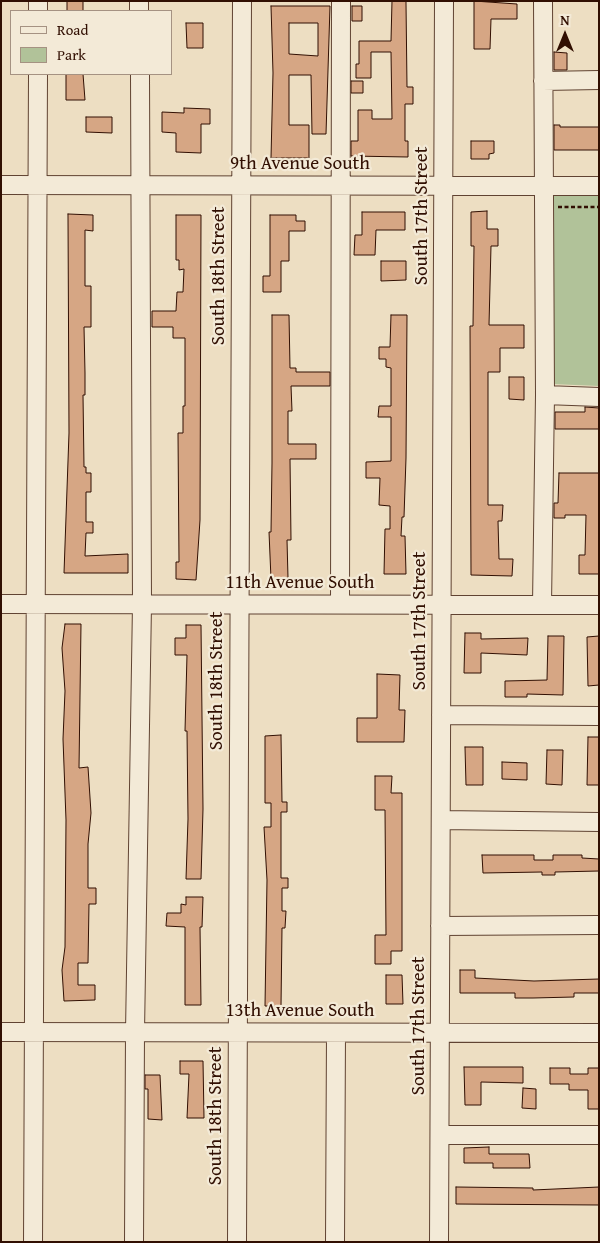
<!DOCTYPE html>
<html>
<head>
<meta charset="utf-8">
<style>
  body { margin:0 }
  #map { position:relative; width:600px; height:1243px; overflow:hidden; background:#eddec2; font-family:"Gentium Book Plus",serif }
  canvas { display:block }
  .frame { position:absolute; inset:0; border:2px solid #310f02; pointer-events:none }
  .legend { position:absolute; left:10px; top:10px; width:162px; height:65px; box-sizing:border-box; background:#f3ead7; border:1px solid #a59282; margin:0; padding:6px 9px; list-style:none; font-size:15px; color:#310f02 }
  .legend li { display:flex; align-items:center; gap:10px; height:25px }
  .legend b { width:25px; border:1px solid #a59282 }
  .north { position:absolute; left:540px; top:10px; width:50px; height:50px; -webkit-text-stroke:4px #f3ead7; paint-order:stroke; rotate:0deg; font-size:14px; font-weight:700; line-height:20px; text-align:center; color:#310f02 }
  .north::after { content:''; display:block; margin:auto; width:18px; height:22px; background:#310f02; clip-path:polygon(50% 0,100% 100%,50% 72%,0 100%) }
</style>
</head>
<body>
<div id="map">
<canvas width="600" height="1243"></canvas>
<div class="frame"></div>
<ul class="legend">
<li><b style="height:6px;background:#f3ead7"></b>Road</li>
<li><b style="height:14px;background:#b1c299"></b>Park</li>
</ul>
<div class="north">N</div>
</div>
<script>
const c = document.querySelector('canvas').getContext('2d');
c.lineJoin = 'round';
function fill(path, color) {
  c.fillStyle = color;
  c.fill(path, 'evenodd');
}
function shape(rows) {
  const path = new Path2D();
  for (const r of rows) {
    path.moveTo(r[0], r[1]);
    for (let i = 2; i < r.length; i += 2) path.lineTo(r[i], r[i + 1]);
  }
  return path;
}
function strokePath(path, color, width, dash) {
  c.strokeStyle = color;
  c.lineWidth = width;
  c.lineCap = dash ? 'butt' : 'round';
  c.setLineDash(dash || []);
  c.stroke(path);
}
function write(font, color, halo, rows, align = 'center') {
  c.font = font + ' "Gentium Book Plus",serif';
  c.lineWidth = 4.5;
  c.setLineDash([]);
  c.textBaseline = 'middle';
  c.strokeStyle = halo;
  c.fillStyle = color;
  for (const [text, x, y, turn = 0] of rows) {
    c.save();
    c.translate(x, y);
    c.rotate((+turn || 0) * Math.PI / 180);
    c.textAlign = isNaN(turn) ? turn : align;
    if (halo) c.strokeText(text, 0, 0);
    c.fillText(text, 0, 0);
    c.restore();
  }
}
fill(shape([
  [548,194,599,194,599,386,551,384]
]), '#b1c299');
const building = shape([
  [67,1,83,1,83,11,67,11,67,1],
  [392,1,406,1,406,3,407,87,413,87,413,104,405,104,405,141,408,141,408,157,351,156,351,141,358,141,358,110,372,110,372,119,392,119,391,52,371,52,371,78,356,78,356,64,359,64,359,41,391,41,392,1],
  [474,1,517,4,517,19,491,19,490,49,474,49,474,1],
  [271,6,330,6,326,134,312,134,311,75,289,75,289,125,309,125,309,158,271,158,273,73,271,6],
  [289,23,318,23,318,56,289,54,289,23],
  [352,6,362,6,362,21,352,21,352,6],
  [186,23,203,23,203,48,187,48,186,23],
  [554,52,567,53,567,70,554,70,554,52],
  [66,74,83,74,85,100,66,100,66,74],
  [351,81,363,81,363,93,351,93,351,81],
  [184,108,210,109,210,124,201,124,201,153,176,152,176,133,162,132,162,112,184,113,184,108],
  [86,117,112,117,112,133,86,132,86,117],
  [554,125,560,125,560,127,599,127,599,150,554,150,554,125],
  [471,141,494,141,494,153,489,154,489,159,471,159,471,141],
  [487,211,487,229,498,229,498,246,491,246,489,325,524,325,524,348,500,348,500,372,488,372,488,505,503,505,502,521,498,521,499,559,513,559,512,576,471,575,470,326,473,326,474,246,471,246,471,212,487,211],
  [362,212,405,212,405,230,376,230,375,255,354,255,355,235,362,235,362,212],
  [68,214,93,215,93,231,85,230,85,286,91,286,91,327,84,327,85,373,85,395,83,395,84,467,86,467,86,473,91,473,91,492,86,492,86,522,93,522,93,533,86,533,85,556,128,554,128,573,64,573,69,433,68,214],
  [176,215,201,215,200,520,196,580,176,579,176,562,179,562,178,433,183,433,183,406,185,406,185,338,173,338,173,327,152,327,152,311,176,311,177,292,183,292,184,269,179,270,179,260,176,260,176,215],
  [270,215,296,215,296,221,305,221,305,231,289,231,289,261,281,261,281,292,263,292,263,276,270,276,270,215],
  [381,261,406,261,406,280,381,281,381,261],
  [272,315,289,315,290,368,296,368,296,372,330,372,330,386,291,386,292,411,288,411,288,444,316,444,316,459,290,459,291,540,287,540,288,578,271,579,269,532,271,532,272,463,272,315],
  [391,315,407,315,406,458,404,517,402,517,401,536,405,536,406,574,384,574,385,529,390,529,390,506,379,505,380,478,366,478,366,462,391,461,391,417,378,417,379,406,391,406,391,368,386,367,386,359,379,359,379,347,390,347,391,315],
  [509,377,524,377,524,400,509,399,509,377],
  [585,407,599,408,599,429,555,429,555,412,585,412,585,407],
  [559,473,599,473,599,574,579,574,579,555,585,555,586,515,565,515,565,518,554,518,554,503,558,503,559,473],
  [65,624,81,624,79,768,88,767,91,813,88,844,88,888,96,888,96,904,89,904,88,963,78,963,78,985,95,985,95,1000,64,1001,62,970,65,947,66,820,63,739,65,691,62,648,65,624],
  [186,625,201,625,203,809,201,879,186,879,188,819,187,731,185,731,187,655,175,655,175,638,186,638,186,625],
  [465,633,481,633,481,639,528,638,527,655,481,653,481,673,464,673,465,633],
  [548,636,564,636,563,695,527,694,527,697,505,697,505,681,547,680,548,636],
  [599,636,599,685,588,686,587,637,599,636],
  [377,674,400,675,399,710,405,710,404,742,357,742,357,718,377,718,377,674],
  [281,735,282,802,287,802,287,812,281,812,281,878,288,878,288,888,282,888,282,911,286,911,285,928,282,928,281,1006,265,1006,267,880,264,827,271,827,271,803,265,803,265,736,281,735],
  [588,737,599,737,599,785,587,785,588,737],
  [465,747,483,747,483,785,466,785,465,747],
  [547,750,563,750,562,785,546,784,547,750],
  [502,762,527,763,527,780,502,779,502,762],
  [375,776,392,776,391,793,402,793,402,951,391,951,391,964,375,964,375,935,386,935,385,810,375,810,375,776],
  [482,855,534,855,534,860,553,860,553,855,582,855,582,858,599,859,599,871,555,872,555,875,542,875,542,872,483,873,482,855],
  [186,897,203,897,202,927,200,927,201,1005,185,1005,185,927,166,926,167,913,181,913,181,904,186,905,186,897],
  [460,970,475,970,475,978,534,981,599,979,599,993,574,993,574,997,533,998,515,998,515,993,460,993,460,970],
  [386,975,402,975,403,1004,386,1004,386,975],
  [180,1061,203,1061,204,1118,187,1118,189,1074,180,1074,180,1061],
  [464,1067,523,1067,523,1083,481,1082,481,1105,465,1105,464,1067],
  [550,1068,570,1068,570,1074,588,1074,588,1068,599,1068,599,1109,588,1109,588,1090,569,1090,569,1084,550,1084,550,1068],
  [145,1075,160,1075,162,1120,148,1119,148,1089,145,1089,145,1075],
  [523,1088,536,1089,536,1109,522,1108,523,1088],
  [489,1147,489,1154,529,1154,530,1168,493,1168,493,1163,464,1163,464,1148,489,1147],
  [456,1187,533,1188,533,1190,599,1187,599,1205,456,1204,456,1187]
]);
fill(building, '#d6a684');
strokePath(building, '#310f02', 1);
const minor = shape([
  [139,1,139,11],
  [38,11,38,1],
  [543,81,599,80],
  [1,185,599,186],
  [545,395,599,397],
  [1,604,599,605],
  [340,604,341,1],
  [542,604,545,395,543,1],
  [441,715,599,716],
  [441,820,599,822],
  [440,926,599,925],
  [1,1032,599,1033],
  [440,1135,599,1135],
  [33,1242,38,74],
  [134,1242,135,1032,142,604,140,74],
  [237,1242,242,1],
  [335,1242,336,1033],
  [439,1242,444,1]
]);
strokePath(minor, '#604332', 20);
strokePath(shape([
  [558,207,599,207]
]), '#310f02', 2.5, [4, 2.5]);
strokePath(minor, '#f3ead7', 18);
write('19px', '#310f02', '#f3ead7', [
  ["9th Avenue South",300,164],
  ["South 17th Street",422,216,-90],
  ["South 18th Street",219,276,-90],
  ["11th Avenue South",300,583],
  ["South 17th Street",420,621,-90],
  ["South 18th Street",217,681,-90],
  ["13th Avenue South",300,1011],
  ["South 17th Street",419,1026,-90],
  ["South 18th Street",216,1116,-90]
]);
</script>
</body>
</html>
